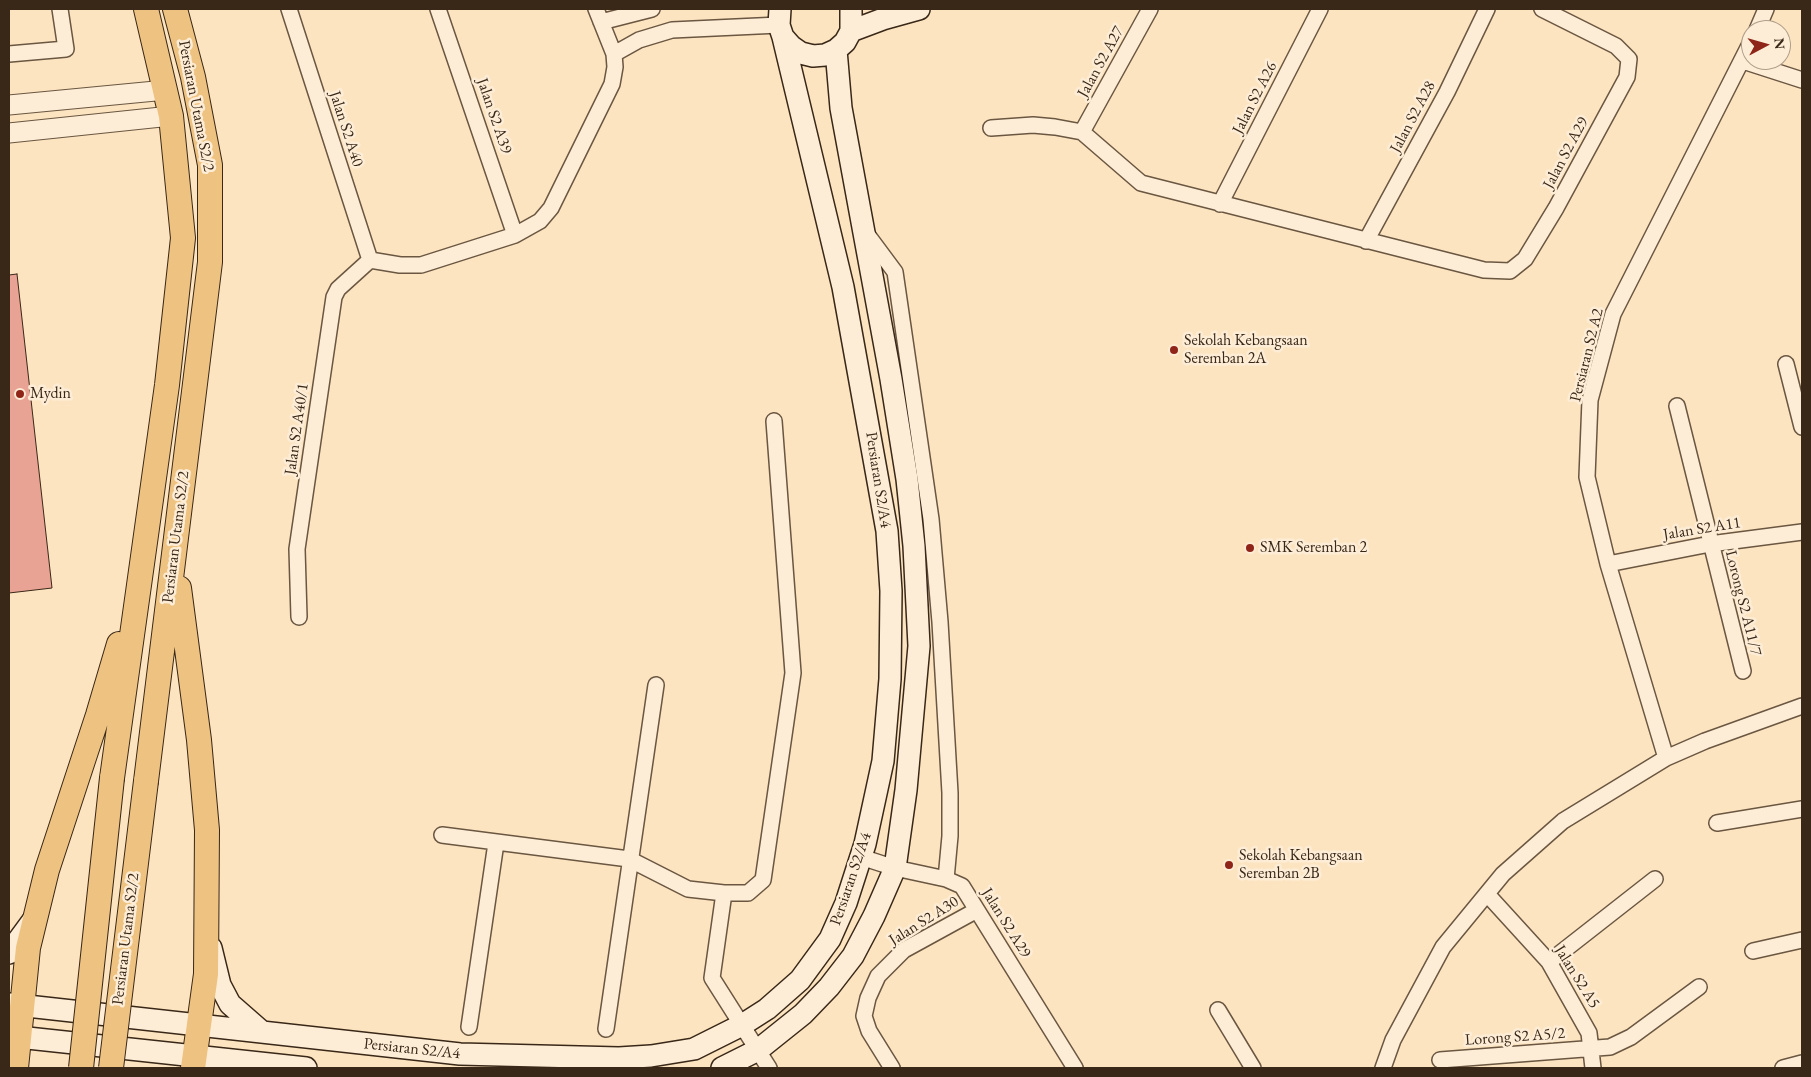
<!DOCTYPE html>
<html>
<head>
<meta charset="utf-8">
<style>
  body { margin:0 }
  #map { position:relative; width:1811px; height:1077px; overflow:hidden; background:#fce4c0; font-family:"EB Garamond",serif }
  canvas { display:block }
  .frame { position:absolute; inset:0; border:10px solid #392717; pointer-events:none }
  .north { position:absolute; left:1741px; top:20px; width:50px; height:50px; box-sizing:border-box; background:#fdedd6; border:1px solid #af9e8a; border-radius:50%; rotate:84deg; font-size:14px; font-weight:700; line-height:20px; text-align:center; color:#392717 }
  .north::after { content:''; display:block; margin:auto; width:18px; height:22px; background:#8f2418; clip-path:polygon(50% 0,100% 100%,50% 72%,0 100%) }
</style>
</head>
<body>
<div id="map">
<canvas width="1811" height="1077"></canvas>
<div class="frame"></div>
<div class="north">N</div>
</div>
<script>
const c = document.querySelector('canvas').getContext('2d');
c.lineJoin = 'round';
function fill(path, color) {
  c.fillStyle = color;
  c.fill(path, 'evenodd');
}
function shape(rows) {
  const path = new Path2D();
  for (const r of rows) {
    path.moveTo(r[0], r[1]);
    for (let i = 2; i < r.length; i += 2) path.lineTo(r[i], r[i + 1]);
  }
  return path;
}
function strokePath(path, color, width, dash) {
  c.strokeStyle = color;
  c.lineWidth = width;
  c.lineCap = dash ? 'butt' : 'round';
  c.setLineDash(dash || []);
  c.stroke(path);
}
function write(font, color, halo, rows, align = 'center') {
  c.font = font + ' "EB Garamond",serif';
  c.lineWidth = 5;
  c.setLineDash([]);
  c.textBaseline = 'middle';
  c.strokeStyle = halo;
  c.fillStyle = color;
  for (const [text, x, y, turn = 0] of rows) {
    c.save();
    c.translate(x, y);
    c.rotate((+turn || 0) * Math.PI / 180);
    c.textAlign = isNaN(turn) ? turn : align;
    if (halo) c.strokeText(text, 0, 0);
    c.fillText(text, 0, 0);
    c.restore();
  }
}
const building = shape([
  [17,274,52,588,9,593,9,275,17,274]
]);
fill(building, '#e9a394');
strokePath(building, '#392717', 1);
const minor = shape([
  [289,9,370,260],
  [438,9,515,235],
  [601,22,652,9],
  [1757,30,1766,9],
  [9,54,66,49,60,9],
  [614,54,639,40,672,30,779,25],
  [1743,61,1802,80],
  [991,128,1033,125,1055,127,1082,132,1141,183,1484,270,1510,271,1525,259,1556,208,1627,77,1629,59,1616,46,1542,9],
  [1082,132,1150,9],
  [1220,204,1320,9],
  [866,233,895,272,931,519,940,622,950,793,950,836,946,879],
  [1366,241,1447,92,1487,9],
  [370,260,400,265,421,265,515,235,540,221,551,208,612,84,615,67,614,54,596,9],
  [1786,364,1802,427],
  [1677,406,1743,671],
  [1608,564,1710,544,1802,532],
  [299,617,297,549,334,297,338,289,370,260],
  [1666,758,1608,564,1587,477,1590,400,1613,314,1751,42],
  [1717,823,1802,809],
  [442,835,629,859,688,889,724,893],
  [861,857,895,868,946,879,962,886,1075,1068],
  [1487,894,1549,962,1589,1033,1593,1068],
  [1753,951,1802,940],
  [1549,962,1655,879],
  [1218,1010,1253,1068],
  [469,1027,496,843],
  [606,1029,656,685],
  [1440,1060,1610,1047,1631,1037,1699,987],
  [769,1068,712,978,724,893,748,893,763,880,793,673,774,421],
  [892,1068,869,1031,864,1016,868,998,878,976,904,950,977,910],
  [1383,1068,1393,1040,1443,947,1503,874,1563,821,1666,758,1705,741,1802,706],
  [1783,1068,1802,1063]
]);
const tertiary = shape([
  [9,105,166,90],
  [9,133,171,116]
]);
const secondary = shape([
  [780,9,779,25,783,37,791,46,801,53,813,56,825,55,836,50,845,42,851,31,851,9],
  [851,31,883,19,919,9],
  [211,948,220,985,230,1004,262,1032],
  [9,953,34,919],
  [9,1004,460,1054,619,1058,651,1056,694,1049,742,1025,767,1009,800,980,830,939,846,903,865,844,883,761,890,679,891,591,887,531,843,287,783,37],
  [9,1036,306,1068],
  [722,1068,758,1050,803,1014,829,987,853,956,874,916,895,868,906,790,919,646,914,546,907,479,891,379,841,108,836,50]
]);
const primary = shape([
  [179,588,199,740,207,830,206,974,193,1068],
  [112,778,167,385,183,238,171,116,146,9],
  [146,781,210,262,210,165,193,77,175,9],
  [16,1068,28,948,47,870,98,715,119,644]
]);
strokePath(minor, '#6a5641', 18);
strokePath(tertiary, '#6a5641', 21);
strokePath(secondary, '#392717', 24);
strokePath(primary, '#392717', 26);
strokePath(minor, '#fdedd6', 15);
strokePath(tertiary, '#fdedd6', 19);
strokePath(secondary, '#fdedd6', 21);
strokePath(primary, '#eec280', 24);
const primaryBridge = shape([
  [81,1068,112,778],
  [111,1068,146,781]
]);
strokePath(primaryBridge, '#392717', 26, []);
strokePath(primaryBridge, '#eec280', 24);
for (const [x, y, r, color] of [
  [1174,350,5,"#8f2418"],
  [20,394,5,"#8f2418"],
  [1250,548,5,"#8f2418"],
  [1229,865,5,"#8f2418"]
]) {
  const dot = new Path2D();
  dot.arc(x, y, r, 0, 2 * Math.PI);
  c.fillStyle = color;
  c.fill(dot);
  strokePath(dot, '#fdedd6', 2);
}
write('16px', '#392717', '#fdedd6', [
  ["Jalan S2 A27",1101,62,-61],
  ["Jalan S2 A26",1255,98,-63],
  ["Persiaran Utama S2/2",196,106,79],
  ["Jalan S2 A39",494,116,71],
  ["Jalan S2 A28",1413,117,-62],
  ["Jalan S2 A40",346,129,72],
  ["Jalan S2 A29",1566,153,-62],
  ["Persiaran S2 A2",1587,355,-76],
  ["Jalan S2 A40/1",297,429,-82],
  ["Persiaran S2/A4",878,480,81],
  ["Jalan S2 A11",1702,529,-9],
  ["Persiaran Utama S2/2",176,537,-83],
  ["Lorong S2 A11/7",1743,603,76],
  ["Persiaran S2/A4",851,879,-71],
  ["Jalan S2 A30",924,921,-32],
  ["Jalan S2 A29",1006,923,58],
  ["Persiaran Utama S2/2",126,939,-83],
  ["Jalan S2 A5",1577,977,58],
  ["Lorong S2 A5/2",1515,1037,-4],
  ["Persiaran S2/A4",412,1049,6]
]);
write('16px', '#392717', '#fdedd6', [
  ["Sekolah Kebangsaan",1184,341],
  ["Seremban 2A",1184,359],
  ["Mydin",30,394],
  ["SMK Seremban 2",1260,548],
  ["Sekolah Kebangsaan",1239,856],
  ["Seremban 2B",1239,874]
], 'left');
</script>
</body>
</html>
